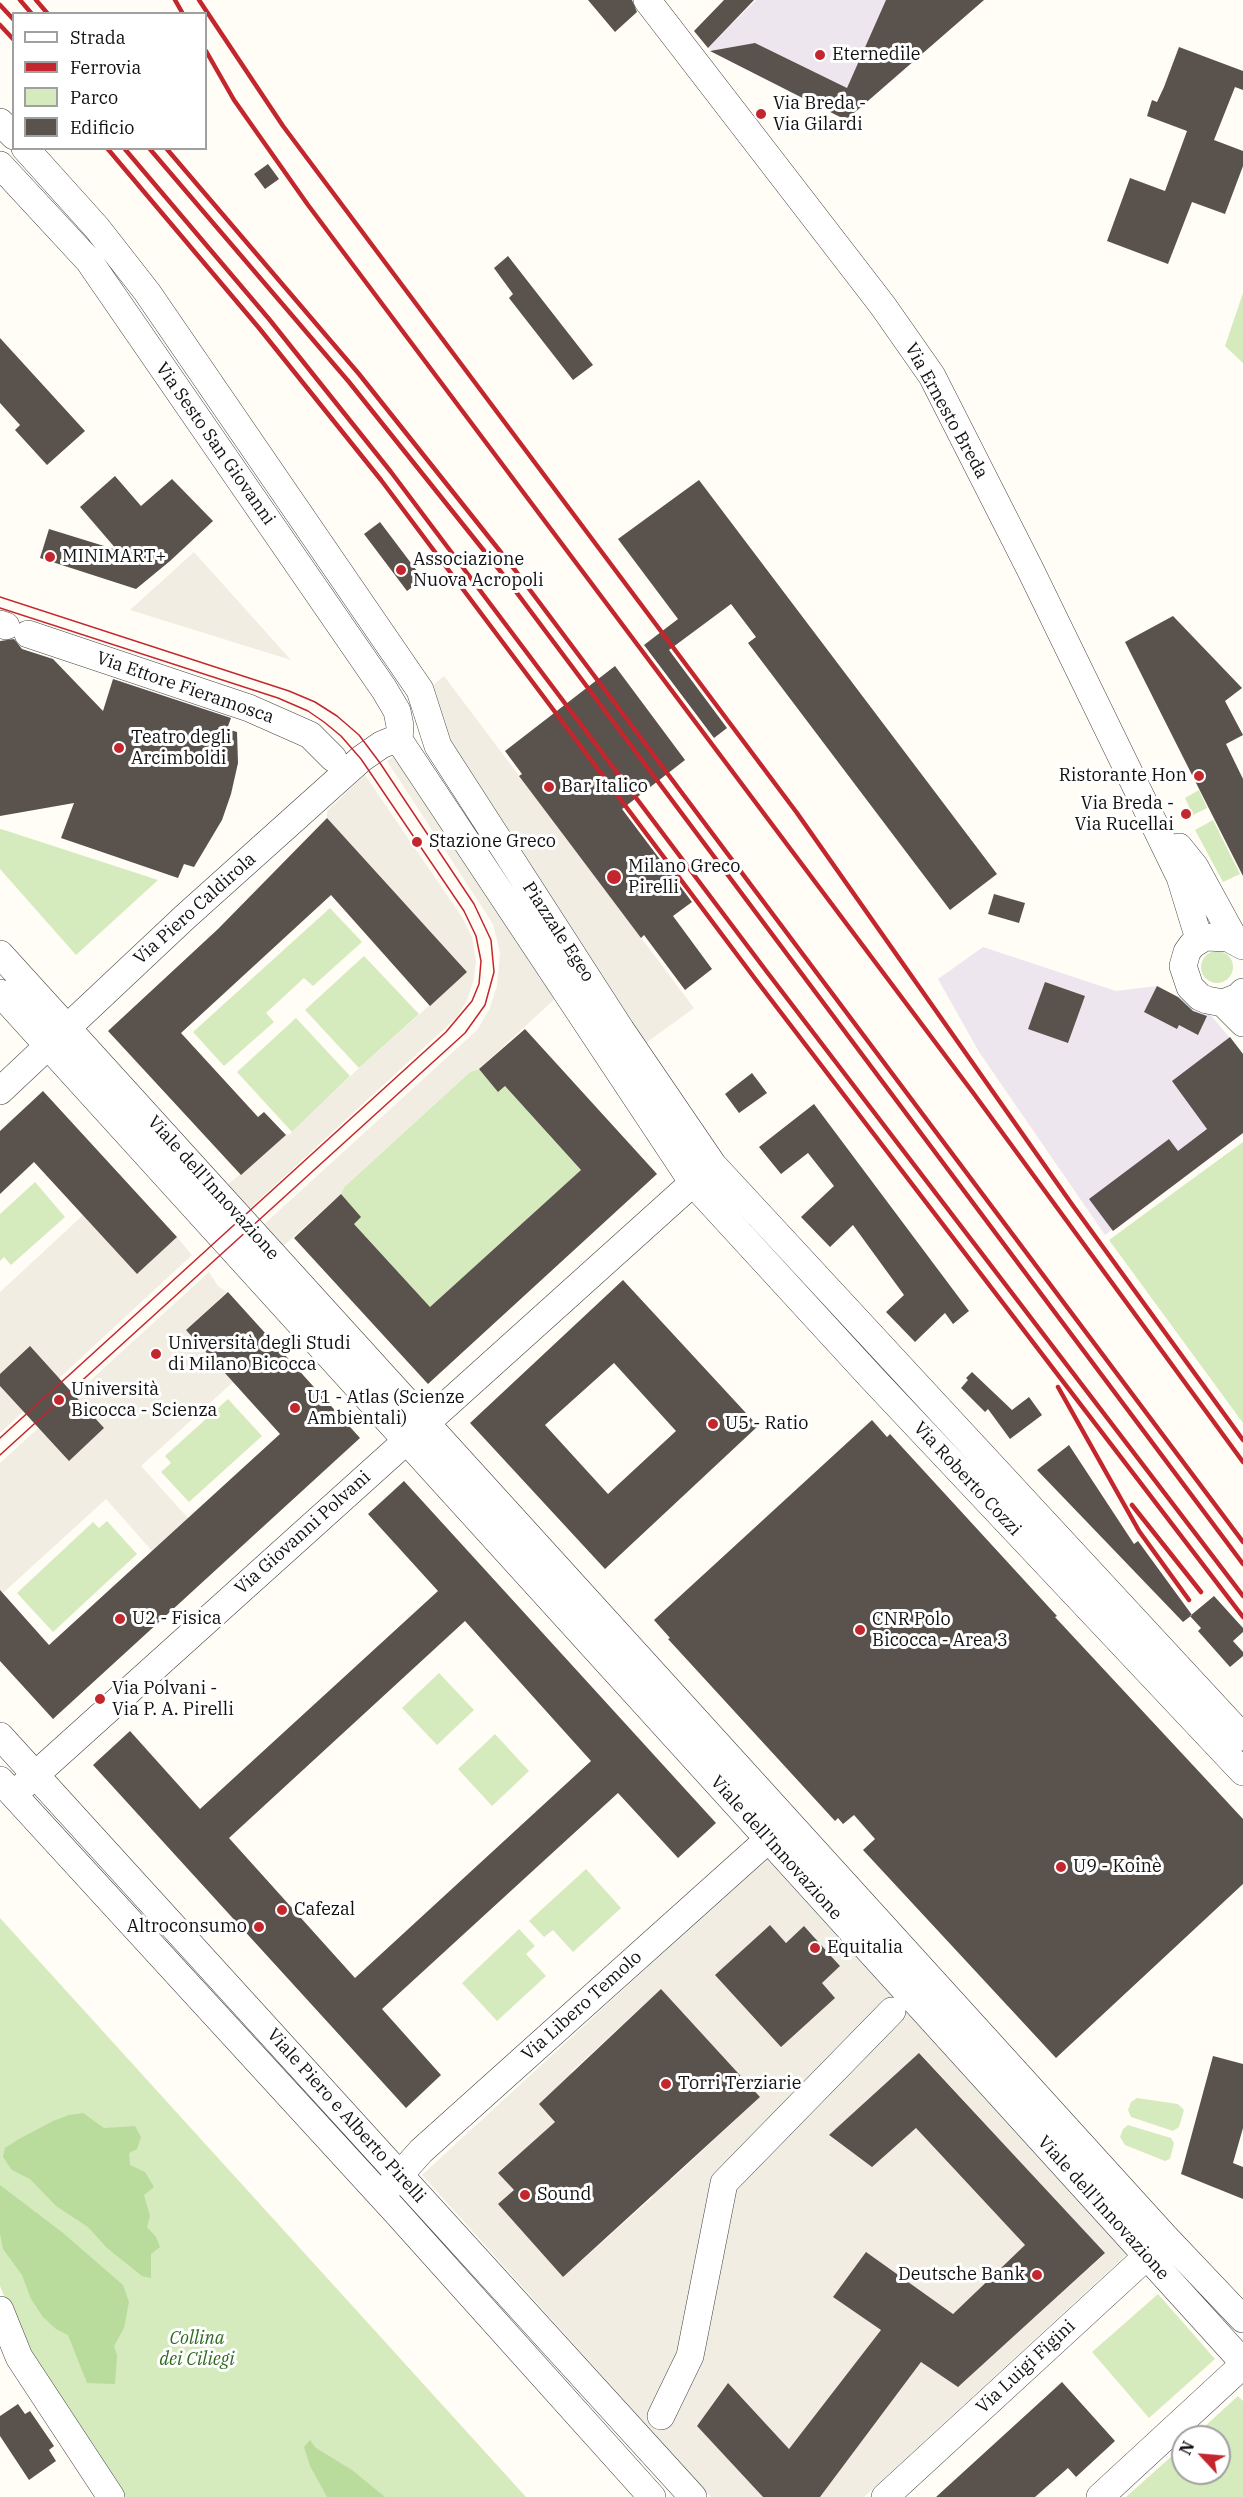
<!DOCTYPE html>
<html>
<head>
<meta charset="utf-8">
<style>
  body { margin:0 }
  #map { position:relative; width:1243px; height:2497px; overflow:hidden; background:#fffdf5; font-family:"IBM Plex Serif",serif }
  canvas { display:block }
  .legend { position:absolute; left:12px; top:12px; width:195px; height:138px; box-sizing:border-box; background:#fff; border:2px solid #a0a0a0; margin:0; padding:8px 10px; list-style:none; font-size:18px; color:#111 }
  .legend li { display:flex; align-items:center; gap:12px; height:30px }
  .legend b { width:30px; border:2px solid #a0a0a0 }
  .north { position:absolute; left:1171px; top:2425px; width:60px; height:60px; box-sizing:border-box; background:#fff; border:2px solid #a0a0a0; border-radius:50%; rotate:296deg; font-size:16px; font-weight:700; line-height:24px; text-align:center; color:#111 }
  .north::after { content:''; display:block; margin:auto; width:21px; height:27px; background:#c4262e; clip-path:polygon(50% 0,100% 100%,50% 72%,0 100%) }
</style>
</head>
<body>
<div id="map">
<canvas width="1243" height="2497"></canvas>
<ul class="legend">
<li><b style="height:8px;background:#fff"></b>Strada</li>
<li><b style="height:8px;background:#c4262e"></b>Ferrovia</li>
<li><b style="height:16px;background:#d5ebbd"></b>Parco</li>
<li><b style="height:16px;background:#5a524d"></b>Edificio</li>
</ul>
<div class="north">N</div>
</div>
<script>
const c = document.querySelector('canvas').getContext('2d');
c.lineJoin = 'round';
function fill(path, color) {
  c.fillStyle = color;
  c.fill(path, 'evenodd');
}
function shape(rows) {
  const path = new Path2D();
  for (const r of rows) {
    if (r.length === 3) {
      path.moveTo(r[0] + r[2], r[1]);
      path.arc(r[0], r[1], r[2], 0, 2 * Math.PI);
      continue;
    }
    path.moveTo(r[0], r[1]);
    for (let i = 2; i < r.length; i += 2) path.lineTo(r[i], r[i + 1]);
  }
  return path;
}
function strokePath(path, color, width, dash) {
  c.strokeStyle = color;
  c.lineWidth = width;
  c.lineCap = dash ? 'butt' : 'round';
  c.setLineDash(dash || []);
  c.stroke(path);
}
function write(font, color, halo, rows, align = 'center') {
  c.font = font + ' "IBM Plex Serif",serif';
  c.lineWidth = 6;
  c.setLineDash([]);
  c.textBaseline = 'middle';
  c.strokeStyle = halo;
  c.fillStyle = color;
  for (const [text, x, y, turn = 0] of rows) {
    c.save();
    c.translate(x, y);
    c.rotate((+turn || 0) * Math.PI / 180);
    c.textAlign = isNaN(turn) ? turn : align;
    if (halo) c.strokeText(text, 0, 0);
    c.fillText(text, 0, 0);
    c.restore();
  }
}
fill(shape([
  [756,0,984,0,846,120,730,61,708,48],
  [983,947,1116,991,1157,986,1209,1013,1243,1054,1243,1133,1105,1235,979,1052,938,979]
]), '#eee6ef');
fill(shape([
  [1243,293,1243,363,1225,346],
  [1199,790,1207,808,1193,815,1185,798],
  [1213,820,1240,874,1223,882,1195,830],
  [0,829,1,829,158,880,76,955,0,869],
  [330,908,362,942,313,986,304,978,266,1013,274,1022,224,1066,193,1032],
  [1217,967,16],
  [364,956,419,1014,359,1068,305,1010],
  [296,1018,350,1076,292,1132,237,1072],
  [479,1069,505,1086,581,1170,430,1307,354,1224,341,1194,344,1187,470,1072],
  [1243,1142,1243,1423,1109,1240],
  [35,1182,65,1217,11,1265,4,1257,0,1261,0,1214],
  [228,1399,262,1436,189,1502,161,1472,171,1463,165,1456],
  [107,1521,137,1554,53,1632,17,1593,93,1522,99,1528],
  [439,1673,474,1710,437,1745,402,1708],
  [495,1734,529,1771,492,1806,458,1769],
  [586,1869,621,1908,573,1952,553,1930,544,1937,529,1921],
  [0,1918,526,2497,120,2497,28,2355,0,2286],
  [519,1929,535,1946,526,1954,546,1976,497,2021,462,1983],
  [1137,2098,1178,2104,1184,2110,1179,2127,1173,2131,1131,2117,1128,2110,1131,2102],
  [1128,2125,1171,2138,1174,2143,1170,2159,1165,2161,1125,2145,1120,2137,1123,2129],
  [1158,2294,1215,2359,1149,2418,1092,2352],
  [1238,2396,1243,2401,1243,2497,1126,2497,1183,2446,1183,2473,1219,2473,1219,2437,1193,2437]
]), '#d5ebbd');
fill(shape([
  [83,2113,104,2128,135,2126,141,2137,137,2149,129,2153,130,2165,145,2172,154,2187,144,2195,150,2216,147,2227,156,2237,160,2247,151,2254,151,2278,142,2276,107,2248,88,2227,56,2206,30,2179,12,2170,3,2157,5,2148,19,2139,53,2121,69,2115],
  [0,2185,63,2233,123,2285,129,2302,124,2328,114,2346,117,2355,115,2384,87,2383,68,2335,56,2329,43,2317,31,2299,22,2275,3,2249,0,2234],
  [310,2440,316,2448,352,2470,385,2497,327,2497,310,2466,304,2447]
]), '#b9dc9c');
fill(shape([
  [194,552,291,660,130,610],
  [444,676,694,1008,646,1043,441,733,427,690],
  [396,755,558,996,479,1069,470,1072,344,1187,341,1194,281,1248,261,1227,477,1030,489,1010,497,986,500,953,493,924,387,761],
  [365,775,462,917,472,937,476,961,474,979,467,1000,457,1017,248,1210,225,1187,286,1135,290,1134,359,1068,467,972,327,818,327,811],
  [83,1215,137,1274,177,1237,192,1255,0,1433,0,1292],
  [209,1272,218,1286,227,1292,186,1330,233,1382,141,1466,188,1518,152,1551,106,1499,3,1593,0,1590,0,1463],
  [766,1858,1127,2254,864,2497,820,2497,921,2362,958,2386,1105,2254,920,2053,829,2136,872,2166,916,2128,1025,2245,953,2314,866,2253,833,2297,881,2330,789,2449,727,2383,697,2426,763,2497,711,2497,422,2175],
  [770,1925,786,1943,804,1926,815,1937,805,1946,820,1961,829,1953,840,1966,822,1983,835,1998,716,1975],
  [661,1989,760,2097,671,2180,571,2072],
  [557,2089,653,2197,563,2277,498,2204,514,2190,498,2173,555,2122]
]), '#f1ede2');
fill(shape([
  [588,0,632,0,637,12,615,32],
  [724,0,754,0,708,48,694,31],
  [886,0,984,0,846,120,710,51,755,43,847,88],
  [1179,47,1243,71,1243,90,1235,87,1214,140,1243,151,1243,166,1225,214,1192,202,1168,264,1107,241,1130,178,1165,191,1187,131,1147,116,1152,100,1157,102,1164,87],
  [268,164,279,179,265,189,254,174],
  [508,256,593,365,573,380,509,298,513,294,494,268],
  [0,338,85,431,47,465,15,430,20,425,0,403],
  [115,476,141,506,172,479,213,521,170,561,136,589,40,558,49,529,117,550,80,507],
  [699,480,997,874,950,910,748,643,756,637,731,604,669,650,727,728,714,738,644,645,678,619,618,539],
  [380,522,423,579,407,591,364,534],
  [1173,616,1242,688,1225,701,1243,735,1226,744,1243,779,1243,876,1125,642],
  [14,639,22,649,53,659,103,711,113,679,231,718,227,729,237,732,238,763,231,794,222,820,194,867,184,864,178,878,61,838,74,803,0,816,0,641],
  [615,666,685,760,622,809,692,902,673,916,712,969,685,990,644,935,641,938,562,833,519,776,522,774,505,751],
  [327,818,467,972,430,1006,331,895,181,1033,258,1117,264,1112,286,1135,241,1175,108,1031,218,929],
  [994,894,1025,903,1019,923,988,914],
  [1045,982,1085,996,1068,1043,1028,1029],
  [1157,986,1178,997,1193,1011,1207,1016,1198,1035,1179,1025,1177,1029,1144,1012],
  [525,1029,657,1174,428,1384,294,1238,341,1194,361,1217,354,1224,430,1307,581,1170,505,1086,498,1092,479,1069],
  [1230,1037,1243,1054,1243,1133,1113,1231,1089,1199,1169,1139,1178,1151,1207,1129,1172,1081],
  [752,1073,767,1093,739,1113,725,1094],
  [43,1091,177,1237,137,1274,34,1162,0,1194,0,1131],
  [814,1104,969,1311,953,1324,945,1313,915,1342,886,1312,904,1295,853,1225,830,1247,801,1217,834,1186,808,1153,781,1174,759,1147],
  [623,1280,758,1426,605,1569,470,1423],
  [614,1363,676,1431,608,1494,545,1425],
  [228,1292,360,1438,53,1719,0,1661,0,1590,49,1645,280,1434,186,1330],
  [30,1346,104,1428,69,1461,0,1386,0,1374],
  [972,1372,1012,1410,1029,1397,1042,1415,1010,1439,988,1409,985,1412,961,1388,968,1380,966,1378],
  [872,1420,887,1437,890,1434,1057,1616,1055,1617,1243,1819,1243,1884,1056,2058,863,1850,875,1839,854,1815,843,1824,838,1818,835,1821,668,1639,670,1638,654,1620],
  [1069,1445,1134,1544,1138,1541,1192,1615,1183,1622,1037,1470],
  [404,1481,716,1823,678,1858,618,1793,537,1867,382,2009,441,2075,406,2108,93,1765,130,1731,200,1809,438,1591,368,1514],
  [465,1621,591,1761,355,1978,229,1838],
  [1214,1596,1243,1628,1243,1632,1233,1641,1243,1652,1243,1656,1230,1667,1198,1631,1201,1628,1190,1616],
  [770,1925,786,1943,804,1926,840,1966,822,1983,835,1998,781,2047,715,1975],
  [661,1989,760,2097,563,2277,498,2204,514,2190,498,2173,555,2122,539,2104],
  [919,2053,1105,2253,958,2387,921,2362,820,2497,763,2497,697,2426,728,2383,789,2449,881,2330,833,2297,866,2252,953,2314,1025,2245,916,2128,872,2167,829,2135],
  [1213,2056,1243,2064,1243,2128,1233,2163,1243,2167,1243,2199,1181,2174],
  [1062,2382,1115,2441,1076,2477,1068,2468,1035,2497,936,2497],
  [18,2404,25,2414,30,2411,54,2446,49,2450,56,2461,29,2480,0,2436,0,2416]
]), '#5a524d');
const minor = shape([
  [647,0,883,306,932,376,1030,569,1180,877,1199,939],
  [0,122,14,136],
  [25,148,97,228,147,292,420,690,438,746,621,1030,713,1165,1243,1737],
  [0,165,89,261,384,689,397,711,400,726,399,740],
  [0,624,6,626],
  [28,634,249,708,310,735,333,758],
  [399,740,693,1183,872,1378,1243,1772],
  [1179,847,1195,867,1235,940],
  [1243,946,1228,938,1205,937,1192,945,1187,952,1183,966,1190,987,1200,997,1207,1000,1223,1003,1238,997,1243,992],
  [0,954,1166,2238,1243,2319],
  [0,993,1243,2362],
  [1223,1003,1243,1023],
  [0,1091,185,917,361,759,381,745,393,740,399,740],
  [0,1736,693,2497],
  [0,1780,396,2212,652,2497],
  [23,1786,706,1171],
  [388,2188,421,2151,782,1827],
  [0,2310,19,2357,111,2497],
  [661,2416,690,2356,724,2183,892,2011],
  [885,2497,1159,2245],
  [1100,2497,1243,2365]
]);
strokePath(minor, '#444', 28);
strokePath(minor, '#fff', 27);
strokePath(shape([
  [0,597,289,691,315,702,337,716,359,735,380,763,474,904,491,940,494,972,485,1005,465,1033,0,1455],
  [0,608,278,698,308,711,324,722,341,736,361,759,464,911,476,936,481,961,479,984,472,1001,446,1032,0,1438]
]), '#c4262e', 1.5);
strokePath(shape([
  [20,0,32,14],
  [36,0,48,14],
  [175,0,183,14],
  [199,0,283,126,797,813,1071,1203,1243,1440],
  [0,5,14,20],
  [0,25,14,40],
  [206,51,234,100,308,205,974,1094,1243,1462],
  [107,148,259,328,381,480,756,980,1243,1617],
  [124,148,269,319,391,472,767,972,1243,1596],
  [149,148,349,382,505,577,1243,1564],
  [166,148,359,374,515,570,1243,1542],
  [1058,1387,1139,1531,1189,1600],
  [1132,1505,1201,1592]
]), '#c4262e', 4.5);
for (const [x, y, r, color] of [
  [820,55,6,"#c4262e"],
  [761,114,6,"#c4262e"],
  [50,557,6,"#c4262e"],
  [401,570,6,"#c4262e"],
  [119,748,6,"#c4262e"],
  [1199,776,6,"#c4262e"],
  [549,787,6,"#c4262e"],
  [1186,814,6,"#c4262e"],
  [417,842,6,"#c4262e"],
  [614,877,8,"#c4262e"],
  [156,1354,6,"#c4262e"],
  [59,1400,6,"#c4262e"],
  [295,1408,6,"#c4262e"],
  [713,1424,6,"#c4262e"],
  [120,1619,6,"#c4262e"],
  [860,1630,6,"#c4262e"],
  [100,1699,6,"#c4262e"],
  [1061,1867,6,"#c4262e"],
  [282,1910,6,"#c4262e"],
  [259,1927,6,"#c4262e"],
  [815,1948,6,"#c4262e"],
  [666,2084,6,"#c4262e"],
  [525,2195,6,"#c4262e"],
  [1037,2275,6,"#c4262e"]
]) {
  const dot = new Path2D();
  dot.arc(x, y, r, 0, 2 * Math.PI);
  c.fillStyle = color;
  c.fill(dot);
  strokePath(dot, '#fff', 2);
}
write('18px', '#111', '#fff', [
  ["Eternedile",832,55],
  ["Via Breda -",773,104],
  ["Via Gilardi",773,125],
  ["MINIMART+",62,557],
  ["Associazione",413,560],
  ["Nuova Acropoli",413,581],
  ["Teatro degli",131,738],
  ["Arcimboldi",131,759],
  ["Ristorante Hon",1187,776,"right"],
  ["Bar Italico",561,787],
  ["Via Breda -",1174,804,"right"],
  ["Via Rucellai",1174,825,"right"],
  ["Stazione Greco",429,842],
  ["Milano Greco",628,867],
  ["Pirelli",628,888],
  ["Università degli Studi",168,1344],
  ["di Milano Bicocca",168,1365],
  ["Università",71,1390],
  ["Bicocca - Scienza",71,1411],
  ["U1 - Atlas (Scienze",307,1398],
  ["Ambientali)",307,1419],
  ["U5 - Ratio",725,1424],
  ["U2 - Fisica",132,1619],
  ["CNR Polo",872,1620],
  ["Bicocca - Area 3",872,1641],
  ["Via Polvani -",112,1689],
  ["Via P. A. Pirelli",112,1710],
  ["U9 - Koinè",1073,1867],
  ["Cafezal",294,1910],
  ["Altroconsumo",247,1927,"right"],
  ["Equitalia",827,1948],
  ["Torri Terziarie",678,2084],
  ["Sound",537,2195],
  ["Deutsche Bank",1025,2275,"right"]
], 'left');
write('18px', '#111', '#fff', [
  ["Via Ernesto Breda",946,411,61],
  ["Via Sesto San Giovanni",215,444,55],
  ["Via Ettore Fieramosca",185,688,19],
  ["Via Piero Caldirola",195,909,-42],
  ["Piazzale Egeo",558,932,57],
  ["Viale dell'Innovazione",213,1188,48],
  ["Via Roberto Cozzi",967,1479,47],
  ["Via Giovanni Polvani",303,1533,-42],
  ["Viale dell'Innovazione",776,1848,48],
  ["Via Libero Temolo",582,2006,-42],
  ["Viale Piero e Alberto Pirelli",346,2116,48],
  ["Viale dell'Innovazione",1103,2208,48],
  ["Via Luigi Figini",1026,2367,-43]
]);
write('italic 18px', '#2f6b1f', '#fff', [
  ["Collina",197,2339],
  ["dei Ciliegi",197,2360]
]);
</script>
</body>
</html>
